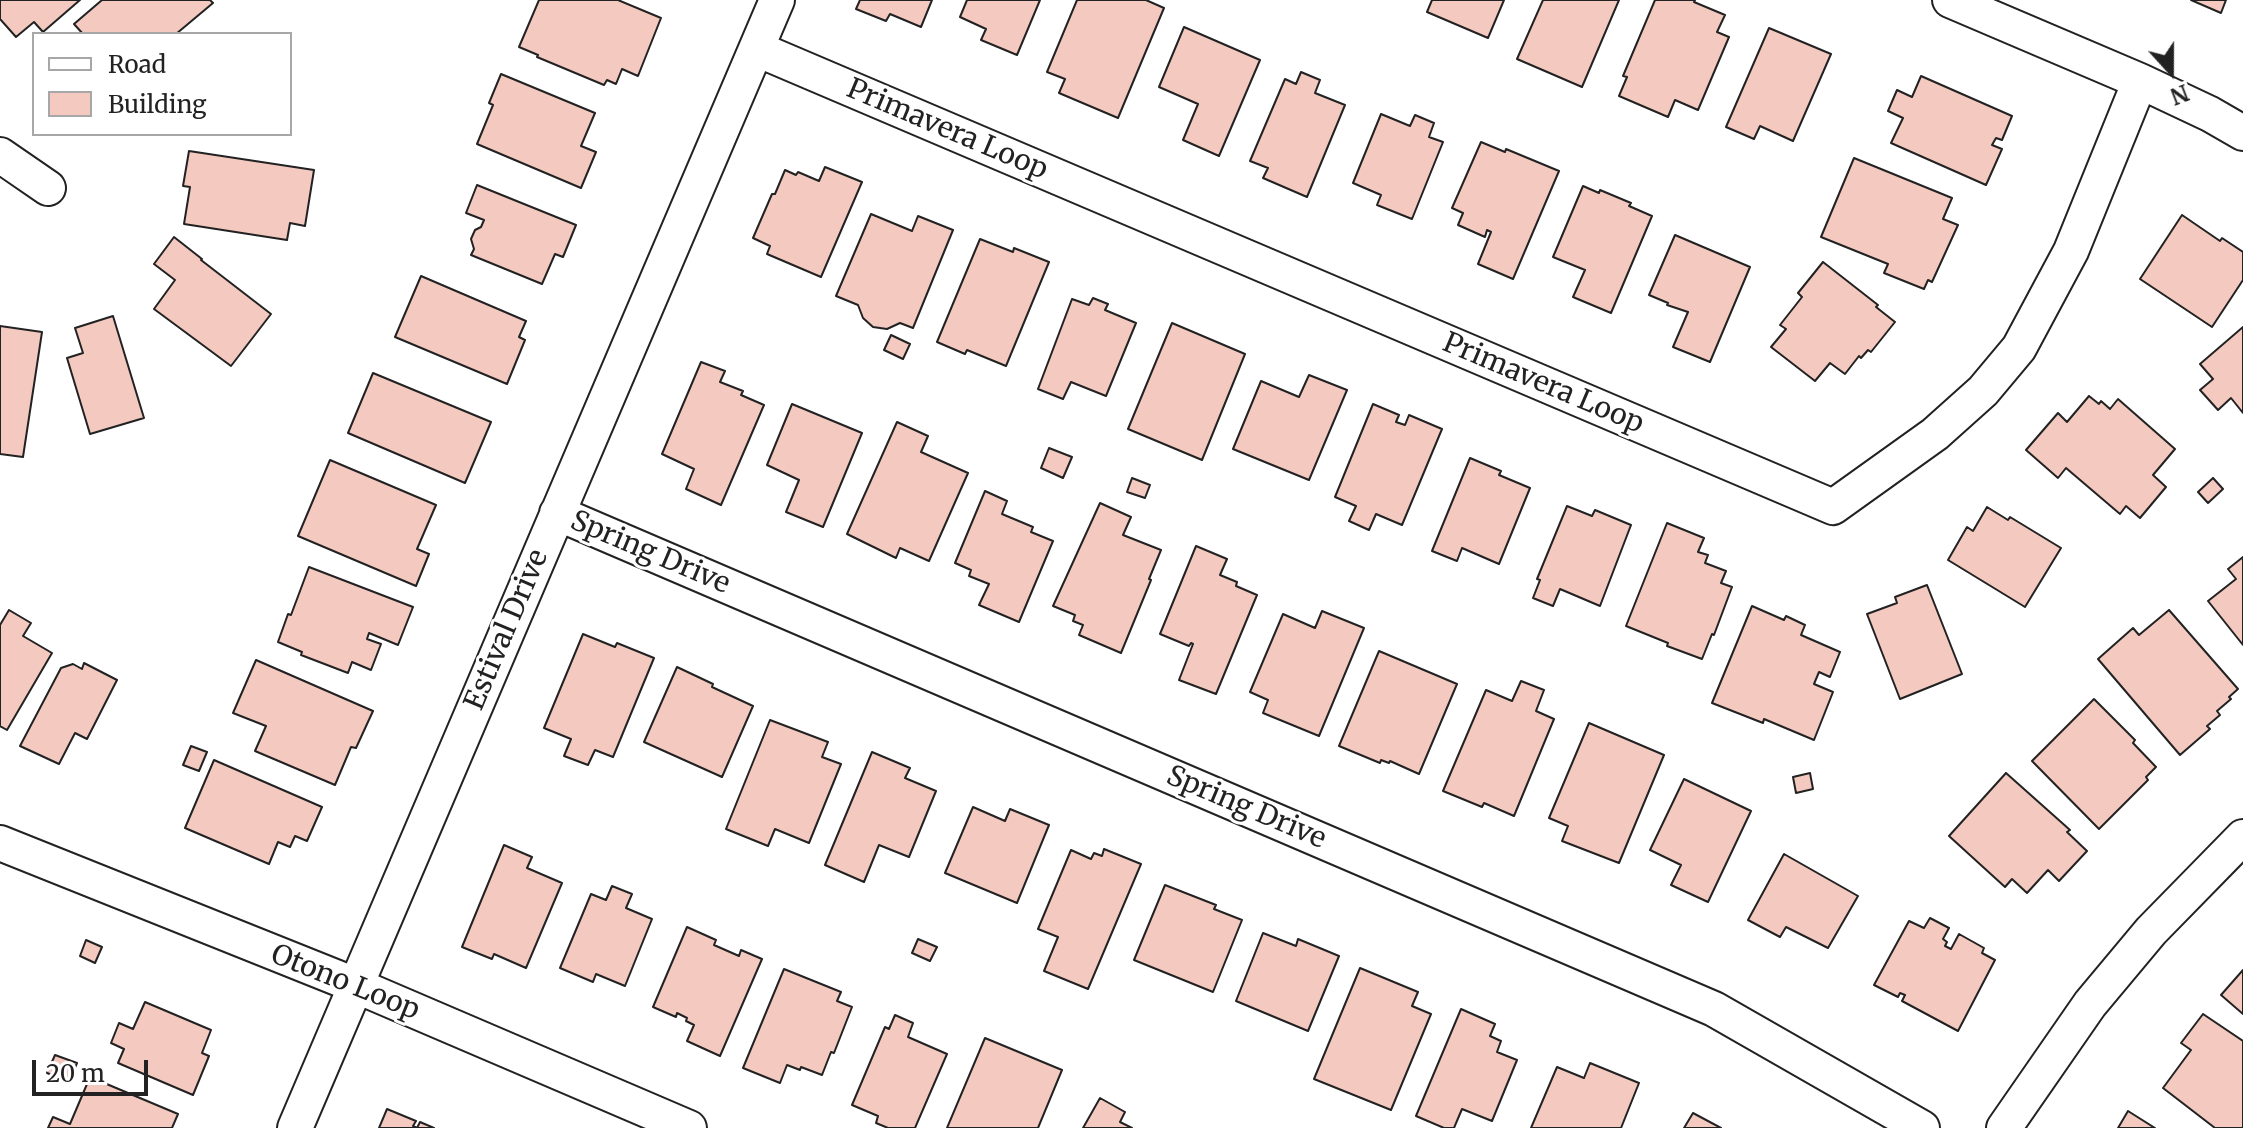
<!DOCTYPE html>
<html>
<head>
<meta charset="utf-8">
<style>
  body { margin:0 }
  #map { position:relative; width:2243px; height:1128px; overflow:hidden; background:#fff; font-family:Merriweather,serif }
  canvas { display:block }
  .legend { position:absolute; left:32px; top:32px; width:260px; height:104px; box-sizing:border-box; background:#fff; border:2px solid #a7a7a7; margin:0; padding:10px 14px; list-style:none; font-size:24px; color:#222 }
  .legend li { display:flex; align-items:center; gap:16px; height:40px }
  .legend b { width:40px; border:2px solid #a7a7a7 }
  .north { position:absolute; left:2131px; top:32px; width:80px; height:80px; -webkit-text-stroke:6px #fff; paint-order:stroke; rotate:159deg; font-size:22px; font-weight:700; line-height:32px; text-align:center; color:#222 }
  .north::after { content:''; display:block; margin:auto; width:28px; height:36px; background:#222; clip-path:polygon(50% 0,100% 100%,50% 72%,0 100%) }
  .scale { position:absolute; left:32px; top:1060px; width:116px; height:36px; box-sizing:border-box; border:4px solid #222; border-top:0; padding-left:10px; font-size:24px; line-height:28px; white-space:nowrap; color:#222; -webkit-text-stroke:6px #fff; paint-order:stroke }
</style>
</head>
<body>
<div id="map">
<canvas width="2243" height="1128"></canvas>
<ul class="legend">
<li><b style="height:10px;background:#fff"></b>Road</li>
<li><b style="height:22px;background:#f3c9c0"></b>Building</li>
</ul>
<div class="north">N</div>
<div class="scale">20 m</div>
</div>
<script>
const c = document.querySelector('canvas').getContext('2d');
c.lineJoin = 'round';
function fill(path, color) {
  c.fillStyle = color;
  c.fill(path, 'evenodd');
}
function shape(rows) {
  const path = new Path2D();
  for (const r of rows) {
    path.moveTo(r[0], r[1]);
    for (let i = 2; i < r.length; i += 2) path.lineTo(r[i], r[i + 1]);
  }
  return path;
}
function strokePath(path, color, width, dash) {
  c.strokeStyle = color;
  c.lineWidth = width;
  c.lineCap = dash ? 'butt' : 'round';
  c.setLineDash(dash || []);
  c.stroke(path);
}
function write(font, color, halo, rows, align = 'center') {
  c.font = font + ' Merriweather,serif';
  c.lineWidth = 6;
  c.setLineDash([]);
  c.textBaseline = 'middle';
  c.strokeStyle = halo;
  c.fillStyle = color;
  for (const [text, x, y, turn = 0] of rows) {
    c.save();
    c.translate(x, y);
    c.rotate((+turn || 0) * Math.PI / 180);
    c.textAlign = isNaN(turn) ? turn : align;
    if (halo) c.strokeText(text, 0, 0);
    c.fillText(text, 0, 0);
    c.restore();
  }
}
const building = shape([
  [0,0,80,0,43,32,34,22,16,37,0,19,0,0],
  [102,0,210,0,213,3,176,34,83,34,74,24,102,0],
  [539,0,618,0,661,18,638,76,622,69,616,84,607,80,604,85,537,57,538,55,519,47,539,0],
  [860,0,932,0,921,27,890,14,886,21,856,9,860,0],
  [967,0,1040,0,1017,55,981,40,986,29,960,17,967,0],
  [1077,0,1146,0,1164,8,1118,118,1059,93,1065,79,1047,72,1077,0],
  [1432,0,1504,0,1488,38,1427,12,1432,0],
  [1543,0,1619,0,1582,87,1517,59,1543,0],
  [1655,0,1695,0,1694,2,1725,15,1717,32,1729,37,1698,110,1675,100,1668,117,1619,96,1627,77,1623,76,1655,0],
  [2191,0,2226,0,2221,13,2191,0],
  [1184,27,1260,60,1219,156,1183,140,1198,104,1159,87,1184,27],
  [1769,28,1831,54,1793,141,1760,126,1754,139,1726,127,1769,28],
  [1301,72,1320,80,1315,93,1345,105,1307,197,1263,178,1268,168,1250,161,1285,79,1296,84,1301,72],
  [501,74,595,113,581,146,596,152,581,188,477,144,493,105,489,103,501,74],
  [1921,76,2012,116,2002,140,1996,138,1992,145,2002,149,1986,185,1891,143,1903,118,1888,111,1897,90,1912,97,1921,76],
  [1381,114,1410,126,1415,115,1434,123,1429,137,1443,142,1412,219,1377,205,1381,195,1353,183,1381,114],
  [1481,142,1505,152,1506,149,1559,171,1513,279,1478,264,1491,232,1487,230,1485,237,1458,225,1463,213,1452,208,1481,142],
  [189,151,314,170,305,226,290,223,287,240,184,224,190,187,183,186,189,151],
  [1854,158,1952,198,1943,219,1958,225,1932,282,1928,280,1924,289,1884,273,1888,264,1821,237,1854,158],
  [825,167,862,182,821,277,767,254,770,246,753,238,772,194,775,194,785,170,796,175,798,172,819,181,825,167],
  [477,185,576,225,563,257,555,254,542,284,471,255,474,249,471,239,475,230,481,227,484,220,466,213,477,185],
  [1583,186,1599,193,1600,190,1631,203,1629,206,1652,216,1611,313,1573,297,1585,270,1553,257,1583,186],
  [871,214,912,231,918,216,953,230,913,328,900,323,887,329,873,327,863,318,858,305,836,296,871,214],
  [2182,215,2220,241,2222,238,2243,252,2243,280,2212,327,2140,279,2182,215],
  [1675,235,1750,267,1710,362,1673,347,1688,312,1667,305,1668,303,1649,295,1675,235],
  [174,237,202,259,201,260,271,314,231,366,154,309,175,280,154,264,174,237],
  [980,239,1013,252,1014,248,1049,262,1006,366,967,350,965,354,937,342,980,239],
  [1823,262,1878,305,1876,307,1895,322,1871,352,1868,350,1861,358,1859,356,1845,374,1830,363,1815,381,1771,347,1786,329,1780,325,1802,297,1798,293,1823,262],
  [421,276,526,321,519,337,525,340,507,384,395,337,421,276],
  [1093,298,1108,304,1105,310,1136,323,1106,396,1071,382,1063,399,1038,389,1072,299,1089,305,1093,298],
  [113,316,144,418,90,434,67,358,83,353,75,328,113,316],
  [1172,323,1245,354,1202,460,1128,429,1172,323],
  [0,326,42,332,23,457,0,454,0,326],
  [2243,327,2243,413,2231,398,2218,410,2200,390,2213,379,2200,364,2243,327],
  [891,335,910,344,903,359,884,350,891,335],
  [701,362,725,371,720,382,743,391,741,395,764,405,721,505,686,489,694,469,662,454,701,362],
  [373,373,491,422,465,483,348,433,373,373],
  [1309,375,1347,390,1309,480,1233,449,1261,381,1299,397,1309,375],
  [2089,396,2099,404,2101,401,2110,409,2118,399,2175,449,2153,475,2166,487,2140,518,2126,506,2120,514,2066,468,2058,478,2026,450,2058,413,2067,422,2089,396],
  [792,404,862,433,823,527,786,512,799,480,767,465,792,404],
  [1373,404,1399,415,1396,422,1405,425,1409,415,1442,429,1402,525,1376,514,1369,530,1349,521,1356,506,1335,497,1373,404],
  [897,422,928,436,921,452,968,473,929,561,900,548,896,558,847,534,897,422],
  [1049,448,1072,457,1063,478,1041,468,1049,448],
  [1470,458,1501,471,1499,475,1530,488,1499,564,1462,548,1457,561,1432,551,1470,458],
  [330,460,436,505,417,549,429,554,416,586,298,536,330,460],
  [1132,478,1150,485,1145,498,1127,492,1132,478],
  [2213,478,2223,489,2208,503,2198,492,2213,478],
  [985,491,1007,501,1002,514,1033,527,1031,532,1053,541,1019,622,979,605,989,584,969,576,971,570,955,563,985,491],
  [1100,503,1131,517,1123,535,1161,550,1149,579,1151,580,1121,653,1079,635,1083,625,1073,621,1075,615,1053,606,1100,503],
  [1567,506,1592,516,1595,510,1631,525,1600,606,1560,589,1553,606,1533,598,1540,580,1537,579,1567,506],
  [1987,507,2008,520,2010,517,2061,548,2025,607,1948,560,1967,527,1973,531,1987,507],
  [1667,523,1704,538,1698,552,1708,555,1705,563,1726,571,1721,583,1732,587,1714,635,1712,634,1702,659,1667,646,1668,643,1626,626,1667,523],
  [1196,546,1227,559,1220,575,1237,582,1236,586,1257,595,1216,694,1179,680,1193,644,1191,643,1189,646,1160,634,1196,546],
  [2243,557,2243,645,2208,601,2236,579,2228,569,2243,557],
  [309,567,413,607,398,645,369,633,367,639,381,644,371,670,352,662,348,673,301,655,302,652,278,642,288,614,291,615,309,567],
  [1927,585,1962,674,1900,699,1867,614,1897,603,1895,597,1927,585],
  [1752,606,1784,620,1786,616,1805,625,1801,635,1840,652,1830,677,1819,672,1814,684,1833,692,1814,740,1764,719,1763,723,1712,703,1752,606],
  [9,610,31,623,23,636,52,653,7,730,0,726,0,625,9,610],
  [2169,610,2238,689,2229,697,2231,699,2217,711,2220,715,2207,726,2210,729,2180,755,2098,659,2133,628,2139,635,2169,610],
  [1322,611,1364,628,1319,736,1263,713,1268,700,1250,692,1283,614,1315,628,1322,611],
  [583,634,615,647,617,643,654,658,613,757,595,750,588,765,564,756,571,739,544,728,583,634],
  [1379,651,1457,684,1419,774,1390,761,1389,763,1381,760,1380,763,1339,746,1379,651],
  [256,660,373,711,356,748,351,747,335,785,255,751,266,726,233,713,256,660],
  [84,663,117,680,87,739,75,733,59,764,20,746,61,668,73,664,82,669,84,663],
  [677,667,713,684,712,687,753,706,722,777,644,742,677,667],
  [1521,681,1544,690,1536,711,1554,719,1514,816,1484,803,1482,807,1443,791,1486,690,1512,701,1521,681],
  [2094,699,2135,740,2133,743,2156,767,2146,777,2148,780,2099,829,2032,761,2094,699],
  [770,720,828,742,822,757,841,764,809,843,775,829,768,846,726,829,770,720],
  [1589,723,1664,755,1619,863,1562,841,1568,826,1549,818,1589,723],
  [191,746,207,752,199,771,183,765,191,746],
  [872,752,910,768,905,778,936,791,909,857,879,845,864,882,825,865,872,752],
  [214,760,322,807,307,841,295,836,290,847,278,842,269,864,185,828,214,760],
  [1810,773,1813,789,1796,793,1793,777,1810,773],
  [2006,773,2070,830,2067,832,2087,851,2059,881,2048,870,2027,893,2012,879,2005,887,1949,836,2006,773],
  [1684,779,1751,811,1708,902,1671,885,1681,865,1650,850,1684,779],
  [973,807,1005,821,1010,809,1049,825,1017,903,945,873,973,807],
  [504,845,532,857,527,868,562,883,526,968,494,954,492,959,462,947,504,845],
  [1104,849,1141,864,1088,989,1044,971,1058,937,1038,929,1071,850,1091,859,1094,853,1102,856,1104,849],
  [1784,854,1858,896,1828,948,1786,927,1780,937,1748,920,1784,854],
  [1165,885,1216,905,1214,909,1242,920,1213,992,1134,960,1165,885],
  [612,886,632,894,626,908,652,919,625,986,596,974,593,982,560,968,591,894,606,900,612,886],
  [1930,918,1949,928,1943,939,1947,942,1945,946,1951,949,1959,934,1984,948,1982,953,1995,960,1958,1031,1902,1001,1905,995,1900,993,1898,997,1874,985,1909,921,1924,928,1930,918],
  [687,927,716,940,714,945,739,956,741,950,762,959,720,1056,687,1041,694,1025,686,1021,687,1018,677,1013,676,1017,653,1007,687,927],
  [1263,933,1296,946,1298,939,1339,956,1308,1031,1236,1001,1263,933],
  [918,939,937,947,930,961,912,953,918,939],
  [86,940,102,947,95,963,80,956,86,940],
  [1360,968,1418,992,1412,1006,1431,1014,1391,1110,1314,1079,1360,968],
  [784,969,841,992,837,1001,852,1007,834,1053,831,1052,822,1075,801,1067,800,1070,787,1065,780,1083,743,1068,784,969],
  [2243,970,2243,1014,2221,995,2243,970],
  [145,1002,211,1030,202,1053,209,1056,193,1095,118,1063,124,1049,111,1043,119,1023,133,1029,145,1002],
  [1461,1009,1495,1024,1490,1036,1501,1041,1497,1052,1517,1060,1492,1121,1462,1109,1454,1128,1444,1128,1416,1116,1461,1009],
  [2203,1014,2243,1041,2243,1128,2215,1128,2163,1088,2191,1050,2181,1043,2203,1014],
  [895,1015,913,1023,908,1037,947,1054,915,1128,888,1128,876,1123,878,1116,852,1105,885,1027,889,1029,895,1015],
  [985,1038,1062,1070,1038,1128,947,1128,985,1038],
  [55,1055,77,1063,69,1082,47,1073,55,1055],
  [1590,1063,1639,1083,1621,1128,1531,1128,1557,1067,1584,1078,1590,1063],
  [90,1077,178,1114,172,1128,48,1128,53,1117,70,1124,90,1077],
  [1100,1098,1125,1112,1120,1122,1132,1128,1083,1128,1100,1098],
  [387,1109,416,1121,413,1126,417,1128,420,1122,434,1128,379,1128,387,1109],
  [2128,1111,2155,1128,2118,1128,2128,1111],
  [1693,1113,1721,1128,1684,1128,1693,1113]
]);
fill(building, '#f3c9c0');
strokePath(building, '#222', 2);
const minor = shape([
  [1950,0,2140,81,2210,114,2243,133],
  [757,49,1833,507,1935,434,1983,391,2019,348,2071,251,2140,81],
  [0,155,48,188],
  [557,513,1714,1009,1922,1128],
  [0,843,355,985,689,1128],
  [295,1128,777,0],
  [2004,1128,2090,1004,2151,931,2243,837]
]);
strokePath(minor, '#222', 38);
strokePath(minor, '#fff', 34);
write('28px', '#222', '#fff', [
  ["Primavera Loop",947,130,23],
  ["Primavera Loop",1543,384,23],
  ["Spring Drive",650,553,23],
  ["Estival Drive",507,630,-67],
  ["Spring Drive",1246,808,23],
  ["Otono Loop",345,983,22]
]);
</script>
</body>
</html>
